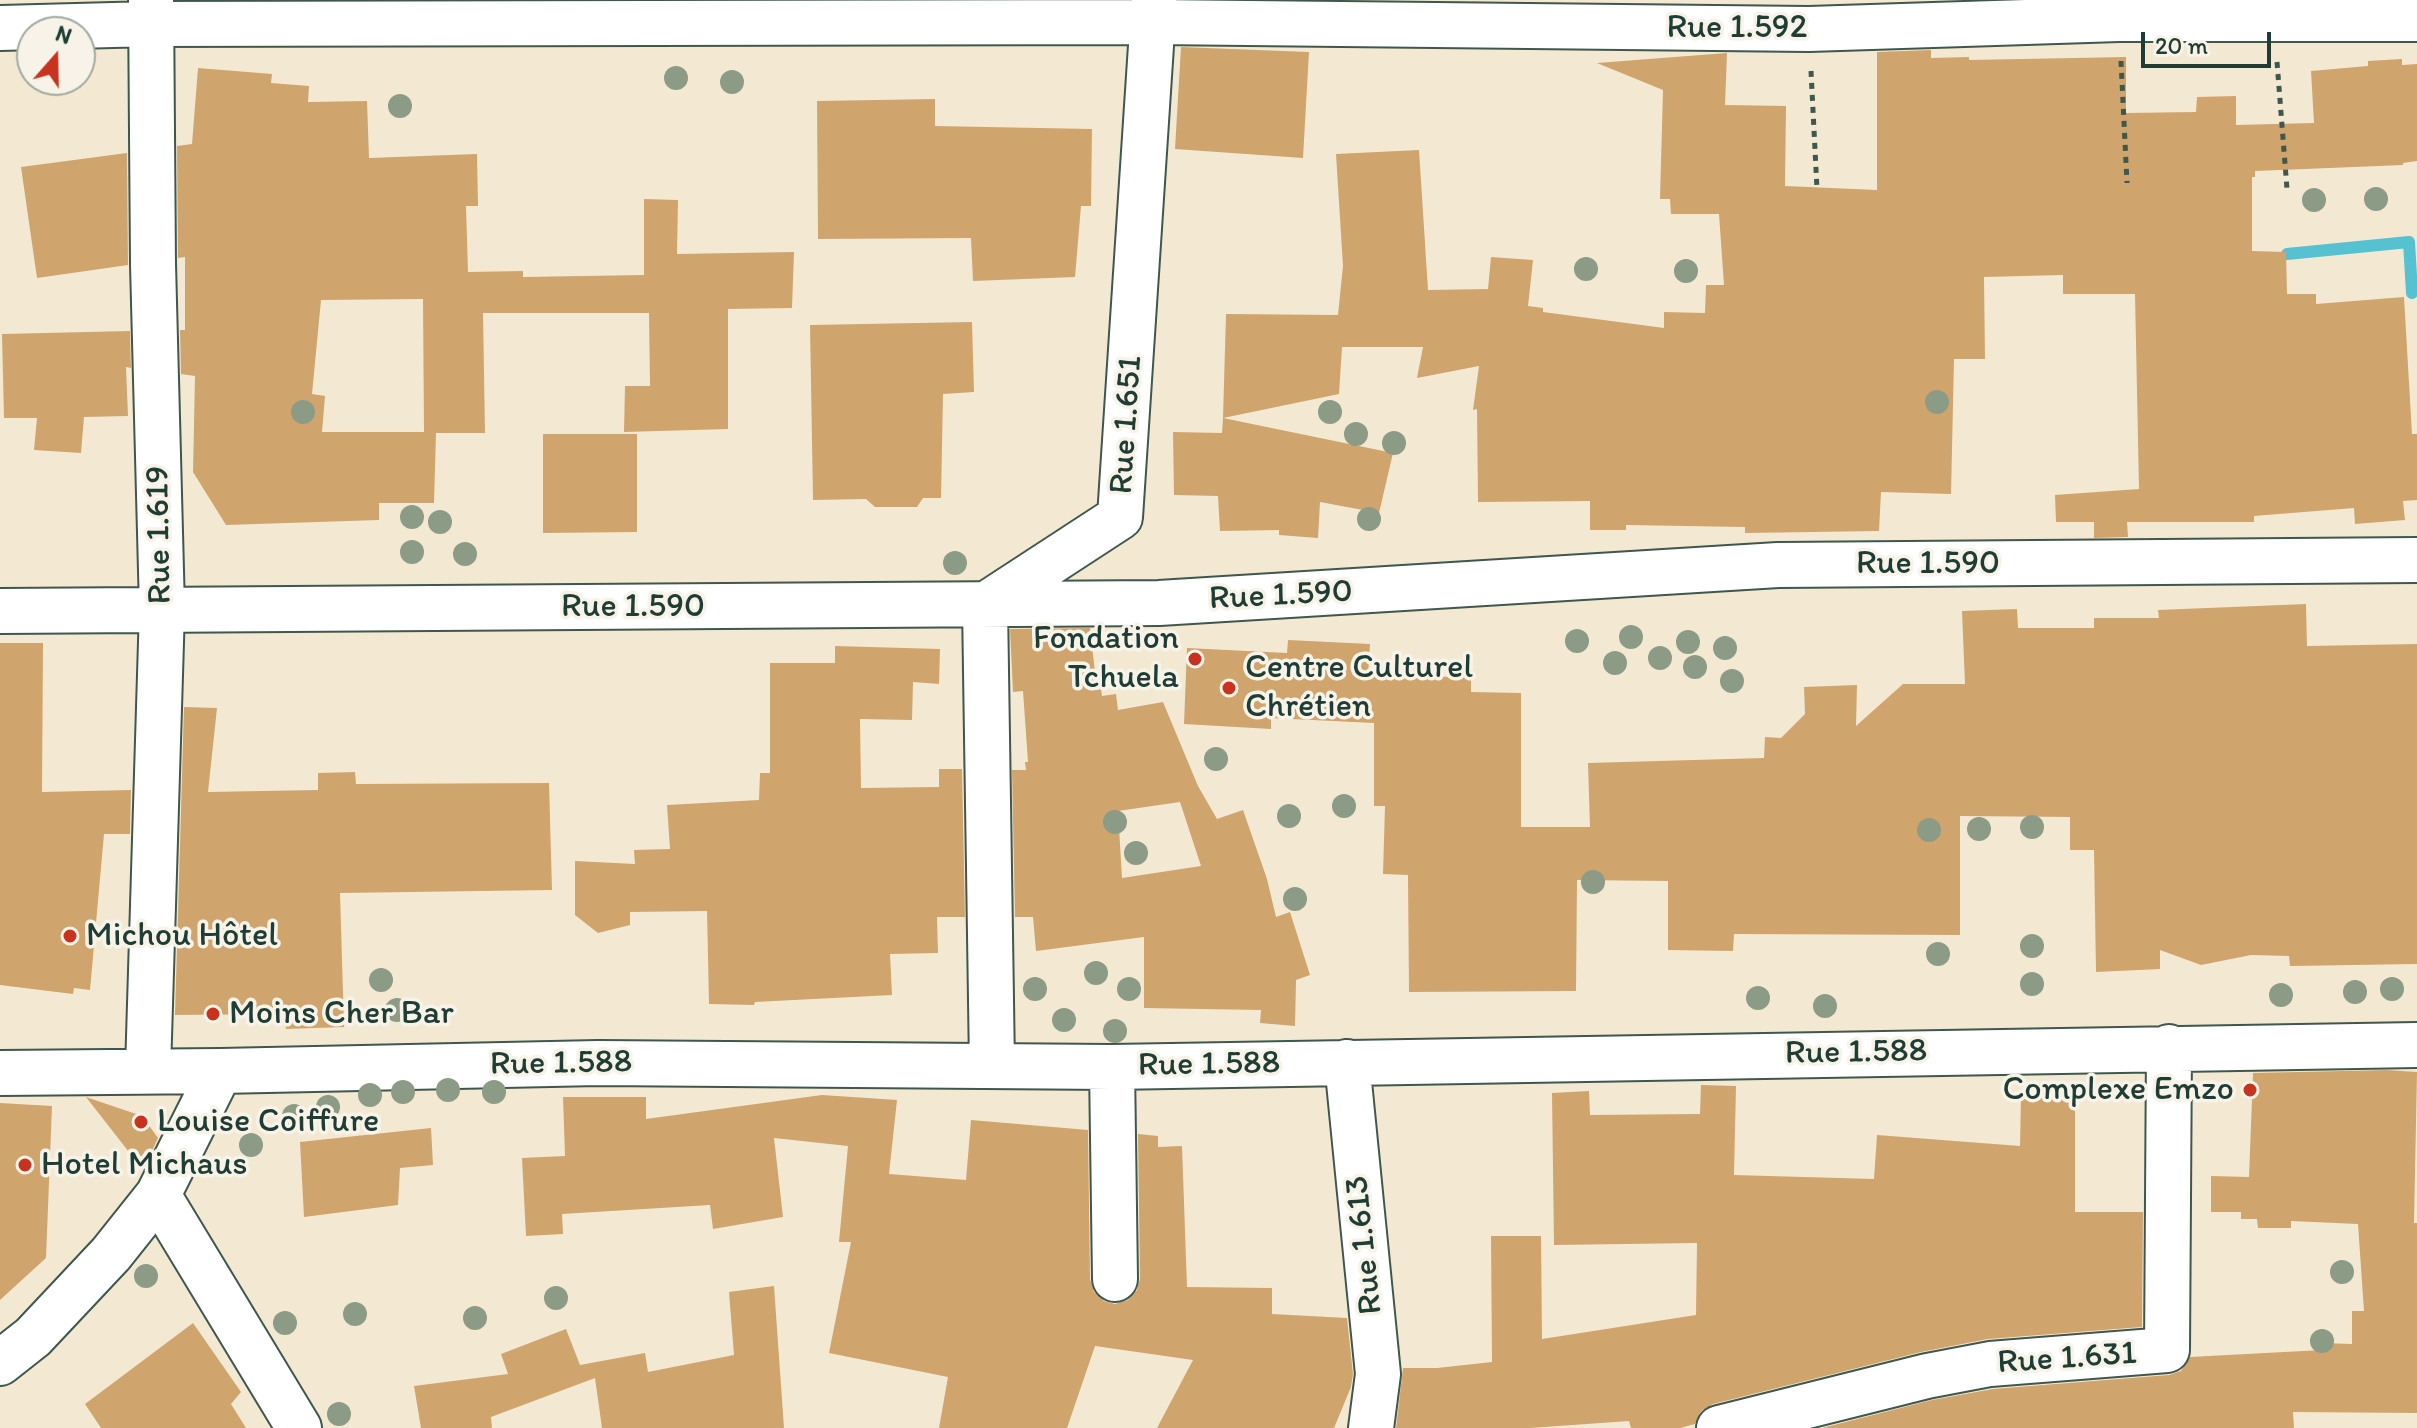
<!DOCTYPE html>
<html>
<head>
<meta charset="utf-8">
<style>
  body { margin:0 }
  #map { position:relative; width:2417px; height:1428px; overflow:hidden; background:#f3e9d3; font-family:Itim,sans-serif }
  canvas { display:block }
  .north { position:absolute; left:16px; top:16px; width:80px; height:80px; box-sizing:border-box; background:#f7f3e8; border:2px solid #a1aaa0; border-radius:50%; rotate:20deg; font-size:22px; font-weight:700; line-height:32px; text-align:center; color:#1f3d34 }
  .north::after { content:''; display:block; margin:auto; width:28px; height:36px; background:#c8321e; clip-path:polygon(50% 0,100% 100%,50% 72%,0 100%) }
  .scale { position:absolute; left:2141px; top:32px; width:130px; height:36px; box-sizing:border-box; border:4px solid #1f3d34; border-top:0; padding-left:10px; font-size:24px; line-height:28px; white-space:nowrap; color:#1f3d34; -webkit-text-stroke:6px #f7f3e8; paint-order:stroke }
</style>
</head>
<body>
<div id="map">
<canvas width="2417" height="1428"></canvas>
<div class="north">N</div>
<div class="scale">20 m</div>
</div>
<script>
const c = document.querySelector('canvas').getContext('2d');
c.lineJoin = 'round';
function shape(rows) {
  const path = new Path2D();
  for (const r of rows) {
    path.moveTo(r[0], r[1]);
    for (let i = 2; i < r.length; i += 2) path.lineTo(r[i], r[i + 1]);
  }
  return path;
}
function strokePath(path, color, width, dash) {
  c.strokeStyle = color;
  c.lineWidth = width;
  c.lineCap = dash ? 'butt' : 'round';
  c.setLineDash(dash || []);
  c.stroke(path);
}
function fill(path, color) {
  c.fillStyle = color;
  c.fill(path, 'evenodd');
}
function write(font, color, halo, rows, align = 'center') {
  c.font = font + ' Itim,sans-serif';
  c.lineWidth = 7;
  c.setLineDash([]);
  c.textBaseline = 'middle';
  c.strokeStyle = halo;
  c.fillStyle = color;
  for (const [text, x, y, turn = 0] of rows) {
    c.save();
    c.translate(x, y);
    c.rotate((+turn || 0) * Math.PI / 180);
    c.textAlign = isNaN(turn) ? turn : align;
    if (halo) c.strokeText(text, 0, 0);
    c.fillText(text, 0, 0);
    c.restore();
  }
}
strokePath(shape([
  [2287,254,2409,242,2412,293]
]), '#56c1d1', 12);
fill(shape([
  [1181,47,1309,52,1303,158,1175,149],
  [1931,50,1931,58,1969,57,1969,60,2126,57,2126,113,2196,112,2197,97,2236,96,2236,125,2314,123,2311,71,2368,66,2368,61,2402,59,2402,65,2417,64,2417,161,2403,163,2403,165,2255,171,2255,177,2252,177,2252,251,2286,252,2287,294,2316,294,2316,304,2404,297,2412,434,2417,434,2417,500,2403,501,2405,520,2355,524,2354,508,2254,516,2254,522,2127,522,2128,537,2094,538,2094,522,2056,522,2055,495,2139,489,2135,294,2063,294,2063,275,1984,277,1985,359,1954,359,1951,494,1881,492,1879,531,1745,533,1745,527,1626,525,1626,530,1590,530,1590,501,1478,502,1477,409,1473,410,1479,366,1417,378,1423,347,1342,347,1339,394,1223,418,1226,314,1338,315,1343,266,1336,154,1419,150,1428,290,1488,289,1491,257,1533,260,1528,306,1543,308,1543,312,1664,328,1664,312,1705,313,1706,285,1724,285,1719,214,1671,214,1670,199,1660,199,1663,90,1597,63,1727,53,1725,105,1786,106,1785,186,1877,190,1877,52],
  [198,68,272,74,271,83,309,86,308,102,367,101,369,158,477,154,478,206,466,206,468,272,523,271,523,277,644,275,644,199,678,200,677,254,794,252,792,308,728,309,728,429,624,432,625,386,650,386,649,313,483,313,485,433,436,433,434,503,379,503,379,520,226,525,193,472,195,376,181,374,180,330,185,330,185,257,178,258,177,146,192,144],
  [423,299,424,432,322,432,325,396,312,394,321,300],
  [935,99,935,126,1092,129,1091,206,1081,206,1075,277,973,281,971,238,818,239,817,101],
  [127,153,128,265,37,278,21,167],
  [972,322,974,392,943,394,941,498,923,498,917,507,875,507,866,499,813,500,810,325],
  [130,331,131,368,126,367,128,416,84,417,81,453,34,450,37,418,4,418,2,334],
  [1223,418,1393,453,1379,513,1320,502,1318,538,1279,535,1279,530,1220,531,1218,496,1174,495,1173,432,1222,433],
  [543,434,637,434,637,532,543,533],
  [2306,604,2307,646,2417,644,2417,964,2290,966,2289,956,2251,955,2201,965,2160,950,2160,969,2096,972,2094,850,2070,850,2070,817,1960,816,1960,935,1734,934,1733,951,1668,950,1668,881,1577,880,1576,991,1409,992,1408,875,1383,874,1385,806,1374,806,1374,723,1271,718,1271,729,1184,724,1187,648,1287,653,1288,640,1370,644,1368,676,1471,677,1471,692,1521,693,1521,827,1590,827,1588,763,1764,758,1765,737,1781,738,1805,714,1804,687,1857,685,1856,726,1903,684,1965,684,1962,611,2017,609,2018,628,2094,628,2094,618,2159,618,2158,610],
  [1090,628,1097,690,1101,689,1102,696,1116,694,1118,710,1163,702,1198,786,1217,819,1243,810,1267,879,1276,917,1290,912,1310,975,1296,980,1295,1026,1260,1023,1261,1010,1144,1008,1144,937,1036,951,1033,917,1015,917,1012,770,1026,770,1025,762,1028,762,1023,691,1013,692,1010,629],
  [1180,802,1201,866,1122,878,1118,811],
  [0,643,43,643,42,792,131,790,130,834,104,834,90,990,74,988,73,994,0,985],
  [835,646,940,649,939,684,913,682,912,720,860,719,861,788,939,787,939,769,962,769,965,917,937,917,938,953,890,954,892,995,755,1002,754,1005,709,1004,707,911,630,912,630,925,598,933,575,915,575,861,635,864,634,850,670,849,667,805,759,800,760,773,770,773,770,663,835,663],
  [184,707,217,708,208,792,318,790,318,773,355,772,356,784,549,783,552,890,340,893,344,1027,286,1029,285,1014,175,1015],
  [2387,1070,2417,1072,2414,1223,2417,1223,2417,1413,2293,1412,2294,1428,1822,1428,1932,1400,1993,1389,2169,1375,2181,1371,2190,1357,2322,1350,2322,1343,2352,1344,2352,1311,2364,1311,2358,1224,2291,1221,2291,1228,2258,1228,2257,1219,2241,1219,2241,1212,2211,1212,2211,1176,2249,1177,2253,1073],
  [1701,1085,1736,1086,1734,1175,1874,1179,1877,1135,2020,1146,2021,1097,2075,1098,2075,1212,2143,1212,2142,1327,1988,1339,1921,1352,1713,1404,1701,1411,1695,1424,1680,1428,1631,1428,1629,1421,1530,1428,1396,1428,1403,1368,1437,1368,1492,1362,1491,1236,1541,1236,1542,1339,1696,1315,1697,1243,1554,1245,1552,1093,1589,1091,1590,1115,1700,1114],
  [822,1095,897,1100,889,1174,966,1180,971,1120,1088,1130,1090,1279,1094,1292,1104,1301,1115,1304,1128,1300,1137,1290,1140,1279,1138,1134,1158,1136,1158,1147,1182,1146,1187,1287,1272,1288,1272,1314,1347,1318,1353,1374,1351,1387,1334,1428,1157,1428,1193,1360,1095,1346,1067,1428,939,1428,948,1377,829,1353,851,1242,839,1242,848,1146,774,1138,783,1217,713,1229,710,1205,562,1214,563,1234,526,1236,522,1158,565,1156,563,1097,646,1097,646,1119],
  [86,1097,142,1116,158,1138,143,1170],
  [0,1103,52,1106,46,1258,0,1300],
  [431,1128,433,1165,400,1168,398,1205,304,1217,300,1142],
  [774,1286,784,1428,602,1428,595,1378,491,1417,492,1428,421,1428,414,1386,508,1374,501,1354,566,1329,580,1365,645,1353,648,1372,734,1355,729,1292],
  [193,1323,241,1392,231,1404,246,1428,101,1428,85,1404]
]), '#d0a46d');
const street = shape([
  [0,28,151,24,1154,22,1809,29,2119,19,2417,19],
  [0,611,1159,603,1778,565,2417,560],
  [1347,1062,1378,1374,1371,1428],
  [992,1066,985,605,1120,517,1154,0],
  [1112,1067,1115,1279],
  [148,1070,162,609,153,264,151,0],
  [0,1073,220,1071,598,1063,1112,1067,2417,1045],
  [158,1195,299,1428],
  [0,1363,33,1337,111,1254,158,1195,220,1071],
  [1719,1428,1927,1376,1990,1364,2167,1350,2169,1047]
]);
strokePath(street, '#3f574c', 48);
strokePath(shape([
  [2121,61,2127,183],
  [2277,62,2287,189],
  [1811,71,1817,189]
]), '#3f574c', 5, [6, 6]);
strokePath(street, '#fff', 44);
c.fillStyle = '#8c9b85';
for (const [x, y] of [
  [676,78],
  [732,82],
  [400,106],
  [2376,199],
  [2314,200],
  [1586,269],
  [1686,271],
  [1937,402],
  [303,412],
  [1330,412],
  [1356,434],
  [1394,443],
  [412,517],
  [1369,519],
  [440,522],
  [412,552],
  [465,554],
  [955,563],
  [1631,637],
  [1577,641],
  [1688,642],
  [1725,648],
  [1660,658],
  [1615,663],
  [1695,667],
  [1732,681],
  [1216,759],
  [1344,806],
  [1289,816],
  [1115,822],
  [2032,827],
  [1979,829],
  [1929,830],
  [1136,853],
  [1593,882],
  [1295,899],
  [2032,946],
  [1938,954],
  [1096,973],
  [381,980],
  [2032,984],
  [1035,989],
  [1129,989],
  [2392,989],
  [2355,992],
  [2281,995],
  [1758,998],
  [1825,1006],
  [397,1010],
  [1064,1020],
  [1115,1031],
  [448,1090],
  [403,1092],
  [494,1092],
  [370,1095],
  [328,1107],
  [294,1116],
  [251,1145],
  [2342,1272],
  [146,1276],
  [556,1298],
  [355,1314],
  [475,1318],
  [285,1323],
  [2322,1341],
  [339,1414]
]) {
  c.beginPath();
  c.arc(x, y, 12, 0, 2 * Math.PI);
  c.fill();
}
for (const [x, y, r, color] of [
  [1195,659,8,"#c8321e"],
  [1229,688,8,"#c8321e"],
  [70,936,8,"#c8321e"],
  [213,1014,8,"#c8321e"],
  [2250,1090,8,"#c8321e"],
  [141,1122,8,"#c8321e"],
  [25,1165,8,"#c8321e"]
]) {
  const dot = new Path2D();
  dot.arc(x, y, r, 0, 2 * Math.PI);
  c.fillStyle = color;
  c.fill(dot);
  strokePath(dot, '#f7f3e8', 3);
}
write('34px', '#1f3d34', '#f7f3e8', [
  ["Rue 1.592",1737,28],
  ["Rue 1.651",1127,425,-86],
  ["Rue 1.619",160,535,-91],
  ["Rue 1.590",1928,564],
  ["Rue 1.590",1281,596,-3],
  ["Rue 1.590",633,607],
  ["Rue 1.588",1856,1053,-1],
  ["Rue 1.588",561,1064,-1],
  ["Rue 1.588",1209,1065,-1],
  ["Rue 1.613",1365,1245,-96],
  ["Rue 1.631",2067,1359,-4]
]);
write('34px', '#1f3d34', '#f7f3e8', [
  ["Fondation",1179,639,"right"],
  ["Tchuela",1179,678,"right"],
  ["Centre Culturel",1245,668],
  ["Chrétien",1245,707],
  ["Michou Hôtel",86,936],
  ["Moins Cher Bar",229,1014],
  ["Complexe Emzo",2234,1090,"right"],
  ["Louise Coiffure",157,1122],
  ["Hotel Michaus",41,1165]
], 'left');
</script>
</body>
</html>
